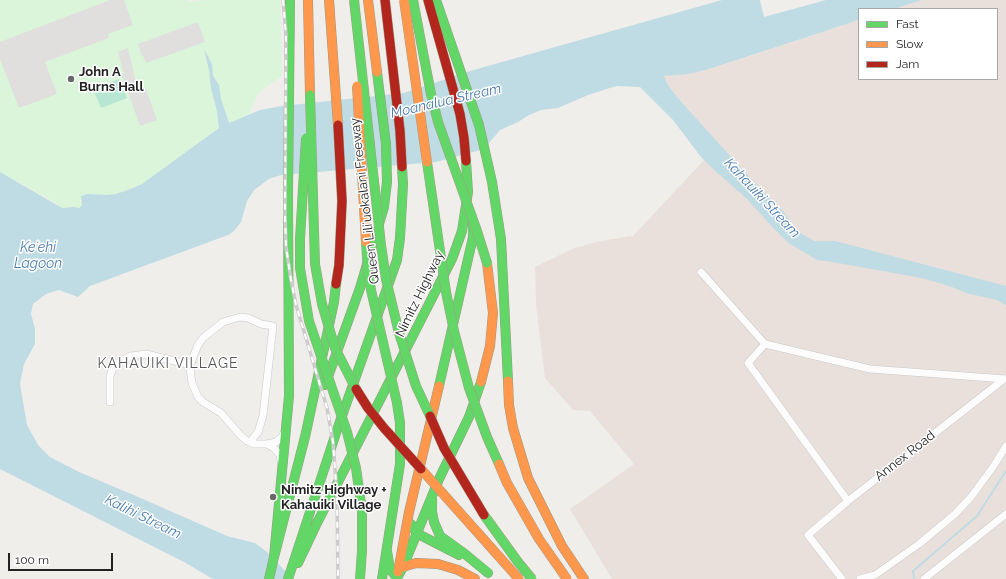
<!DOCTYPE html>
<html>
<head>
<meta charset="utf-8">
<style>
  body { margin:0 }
  #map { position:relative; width:1006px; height:579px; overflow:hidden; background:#f0eeeb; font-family:Raleway,sans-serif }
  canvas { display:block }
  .legend { position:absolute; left:858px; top:8px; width:140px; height:72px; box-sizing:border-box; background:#fff; border:1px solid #a7a7a7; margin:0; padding:5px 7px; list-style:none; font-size:12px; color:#222 }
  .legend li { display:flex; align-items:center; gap:8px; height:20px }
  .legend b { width:20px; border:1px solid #a7a7a7 }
  .scale { position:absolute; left:8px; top:553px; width:105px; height:18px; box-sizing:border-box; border:2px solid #222; border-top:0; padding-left:5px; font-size:12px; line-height:14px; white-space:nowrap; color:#222; -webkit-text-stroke:3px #fff; paint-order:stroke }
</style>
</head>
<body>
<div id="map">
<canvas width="1006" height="579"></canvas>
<ul class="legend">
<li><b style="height:5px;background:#63d668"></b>Fast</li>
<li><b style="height:5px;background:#ff974d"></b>Slow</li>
<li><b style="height:5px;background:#b3261e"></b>Jam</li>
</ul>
<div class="scale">100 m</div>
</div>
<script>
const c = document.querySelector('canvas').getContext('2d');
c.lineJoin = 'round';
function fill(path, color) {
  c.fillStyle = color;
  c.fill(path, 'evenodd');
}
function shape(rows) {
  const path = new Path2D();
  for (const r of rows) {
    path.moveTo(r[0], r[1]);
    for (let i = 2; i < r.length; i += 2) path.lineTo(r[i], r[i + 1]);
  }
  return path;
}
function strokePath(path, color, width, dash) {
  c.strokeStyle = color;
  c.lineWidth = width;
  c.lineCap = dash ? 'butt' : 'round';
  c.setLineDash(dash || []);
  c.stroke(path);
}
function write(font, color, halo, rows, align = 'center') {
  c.font = font + ' Raleway,sans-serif';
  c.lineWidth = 3;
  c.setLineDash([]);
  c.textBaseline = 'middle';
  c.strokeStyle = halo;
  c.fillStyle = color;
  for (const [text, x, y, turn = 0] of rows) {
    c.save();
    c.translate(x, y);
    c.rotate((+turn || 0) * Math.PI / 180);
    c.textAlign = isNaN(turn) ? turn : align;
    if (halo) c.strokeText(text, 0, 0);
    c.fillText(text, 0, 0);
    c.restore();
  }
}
fill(shape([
  [922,0,1006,0,1006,579,612,579,570,509,634,464,590,411,573,410,545,378,536,305,535,267,572,249,596,242,630,236,632,237,719,144,678,98,668,85,664,76,706,70,859,20,859,79,997,79,997,9,894,9]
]), '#eae0db');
fill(shape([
  [0,0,188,0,189,2,204,0,280,0,282,76,258,93,249,114,219,128,142,184,133,188,116,194,107,195,87,194,80,200,82,204,79,208,73,207,62,208,54,202,0,172]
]), '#daf5da');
fill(shape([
  [119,79,127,98,101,108,93,89]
]), '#b7e6d2');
fill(shape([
  [110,0,124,0,133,25,108,34,109,38,45,62,57,94,19,108,0,59,0,42],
  [198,22,205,42,146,63,143,56,142,56,138,44],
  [128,48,138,91,146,89,157,120,140,126,122,75,124,74,118,52]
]), '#e0dfde');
fill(shape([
  [722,0,760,0,764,17,826,0,922,0,894,9,859,9,859,20,706,70,688,74,664,76,668,85,678,98,750,178,783,211,797,231,814,241,835,241,1006,286,1006,305,997,300,966,293,952,287,922,278,832,262,817,260,790,244,778,233,747,199,712,168,701,157,673,120,640,87,616,86,588,95,558,108,541,110,529,115,518,122,500,130,484,149,436,162,281,175,269,179,254,190,247,201,241,222,234,231,228,235,90,286,78,297,59,290,46,294,33,304,31,314,35,329,35,344,24,364,20,384,27,425,38,445,50,457,79,472,136,496,227,536,255,543,267,552,293,579,213,579,184,562,0,469,0,172,62,208,73,207,79,208,82,205,81,196,87,194,107,195,116,194,133,188,142,184,219,128,217,111,211,88,209,70,204,49,212,64,213,76,219,85,221,99,229,123,260,110,282,106,404,93,470,71]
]), '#bfdbe3');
strokePath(shape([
  [914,579,913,571,977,516,1006,471]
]), '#bfdbe3', 2);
const street = shape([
  [701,272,765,344,870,369,1006,379],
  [765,344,748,363,848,501],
  [110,402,110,376,113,368,121,361,131,356,146,354,191,365],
  [250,442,258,432,263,416,273,326,261,324,248,318,240,317,223,322,203,338,198,345,192,360,190,368,192,383,198,397,203,402,221,413,241,436,247,441,250,442,254,444,267,444,274,448,280,455,281,461],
  [267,444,276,442,282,437,284,433],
  [842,579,808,535,848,501,1004,379],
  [860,579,875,575,919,544,955,514,971,497,993,467,1006,446],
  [924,579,1006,514]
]);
const fast = shape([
  [436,0,479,125,492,182,501,239,508,381],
  [325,385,360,288,384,207,387,182,386,144,377,72],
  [439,386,473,237,473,223],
  [432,499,432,512,434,522,440,536,465,554,488,573],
  [411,524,416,532,422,536,459,555],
  [387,551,390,569,397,578,403,567,439,479,469,417,481,382],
  [274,557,305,437,334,302,336,284],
  [298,563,316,525,452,259,462,231,468,192,466,161],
  [269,579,274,557,289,396,288,193,290,0],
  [288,579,337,430,397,260,400,238,403,184,402,167],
  [382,579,400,464,400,423,397,403]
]);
const slow = shape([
  [308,0,310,95],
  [329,0,338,125],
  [368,0,377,72],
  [508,381,509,405,513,428,528,478,562,546,584,579],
  [481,382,490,346,493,313,487,263],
  [403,567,416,563,438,564,458,570,475,579],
  [398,572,409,512,439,386]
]);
const jam = shape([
  [385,0,400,131,402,167],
  [428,0,460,114,464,138,466,161],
  [336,284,339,265,342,201,338,125]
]);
strokePath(street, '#c9c8c7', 8);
strokePath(fast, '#999a82', 10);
strokePath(slow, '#999a82', 10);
strokePath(jam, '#999a82', 10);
strokePath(street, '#fdfcfc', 7);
strokePath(fast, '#63d668', 9);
strokePath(slow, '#ff974d', 9);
strokePath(jam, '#b3261e', 9);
const rail = shape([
  [283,0,286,35,285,214,286,247,291,280,296,305,327,408,333,442,337,496,338,579]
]);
strokePath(rail, '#ccc', 3.5);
strokePath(rail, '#fff', 2, [6]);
const fastBridge = shape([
  [354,0,381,245,386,279,399,333,416,386,430,416],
  [413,0,431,94,438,122,477,231,487,263],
  [310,95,315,264,322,304,335,348,356,389],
  [306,138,300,239,300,268,309,321,347,432,356,468,362,511,362,551,360,579],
  [427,162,446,292,454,331,469,388,487,437,499,464],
  [366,242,368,271,371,290,397,403],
  [484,515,518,562,532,579]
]);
const slowBridge = shape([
  [404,0,427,162],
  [357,86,366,242],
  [499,464,507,483,539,539,567,579],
  [421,469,519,579]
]);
const jamBridge = shape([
  [356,389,368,408,384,428,421,469],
  [430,416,444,448,484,515]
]);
strokePath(fastBridge, '#a79c86', 10, []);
strokePath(slowBridge, '#a79c86', 10, []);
strokePath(jamBridge, '#a79c86', 10, []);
strokePath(fastBridge, '#63d668', 9);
strokePath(slowBridge, '#ff974d', 9);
strokePath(jamBridge, '#b3261e', 9);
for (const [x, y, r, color] of [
  [71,79,4,"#6a6968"],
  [273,497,4,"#6a6968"]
]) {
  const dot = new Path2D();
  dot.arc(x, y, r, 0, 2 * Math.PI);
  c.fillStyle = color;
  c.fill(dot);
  strokePath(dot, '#fff', 1.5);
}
write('bold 13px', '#222', '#fff', [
  ["John A",79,72],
  ["Burns Hall",79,87],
  ["Nimitz Highway +",281,490],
  ["Kahauiki Village",281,505]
], 'left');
write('13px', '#222', '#fff', [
  ["Queen Liliʻuokalani Freeway",365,201,-97],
  ["Nimitz Highway",420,294,-64],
  ["Annex Road",905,456,-38]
]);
write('italic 14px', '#4a7aab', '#fff', [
  ["Moanalua Stream",446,101,-13],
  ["Kahauiki Stream",762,198,47],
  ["Keʻehi",38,248],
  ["Lagoon",38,264],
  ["Kalihi Stream",143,517,26]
]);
c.letterSpacing = '1px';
write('14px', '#555', '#fff', [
  ["KAHAUIKI VILLAGE",168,364]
]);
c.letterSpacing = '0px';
</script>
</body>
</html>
